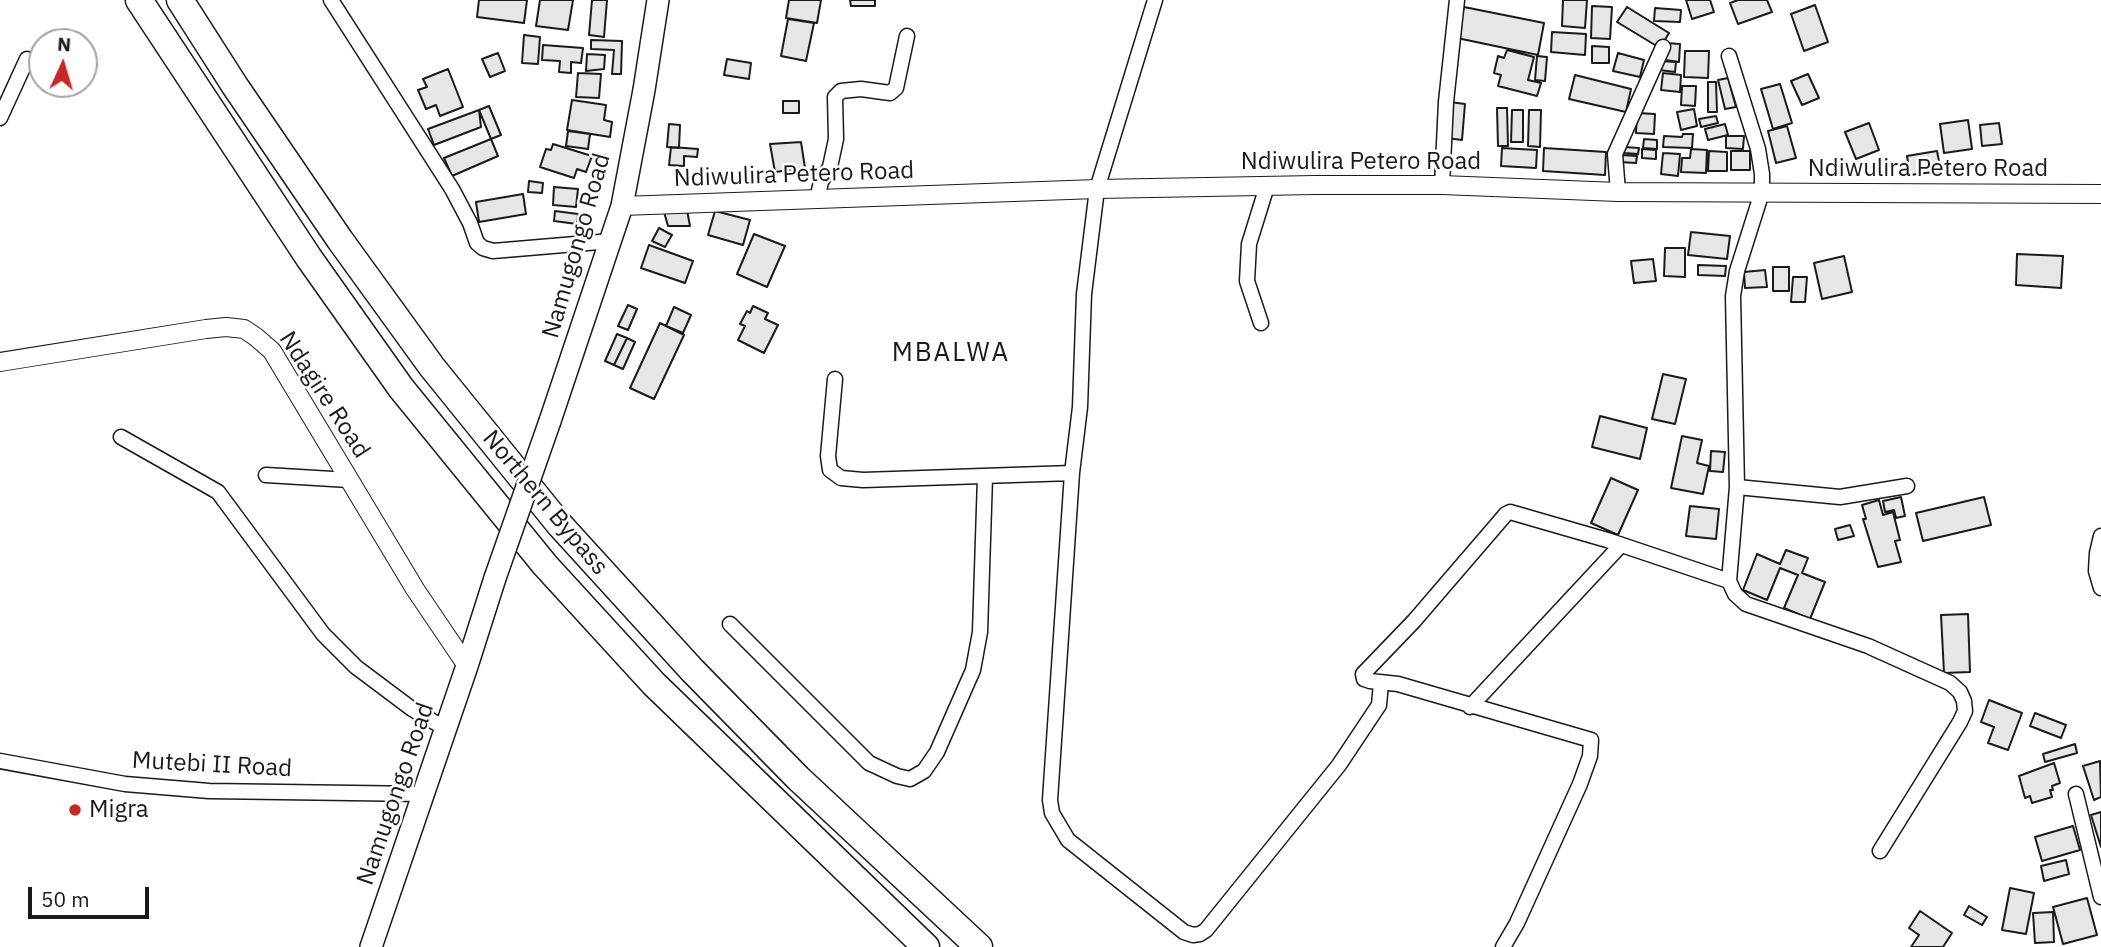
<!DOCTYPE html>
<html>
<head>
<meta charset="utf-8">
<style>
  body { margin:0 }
  #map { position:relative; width:2101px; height:947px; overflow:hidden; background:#fff; font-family:"IBM Plex Sans",sans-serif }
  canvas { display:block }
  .north { position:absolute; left:28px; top:28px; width:70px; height:70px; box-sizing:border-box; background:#fff; border:2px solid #a3a3a3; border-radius:50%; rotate:4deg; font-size:19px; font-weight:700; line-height:28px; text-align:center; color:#1a1a1a }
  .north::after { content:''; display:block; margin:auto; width:24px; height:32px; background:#c62828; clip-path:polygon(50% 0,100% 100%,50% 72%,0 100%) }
  .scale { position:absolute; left:28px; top:887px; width:121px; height:32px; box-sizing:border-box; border:4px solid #1a1a1a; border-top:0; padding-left:9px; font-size:21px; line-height:24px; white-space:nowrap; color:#1a1a1a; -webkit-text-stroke:5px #fff; paint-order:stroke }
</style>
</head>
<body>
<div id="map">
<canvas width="2101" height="947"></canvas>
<div class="north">N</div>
<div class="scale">50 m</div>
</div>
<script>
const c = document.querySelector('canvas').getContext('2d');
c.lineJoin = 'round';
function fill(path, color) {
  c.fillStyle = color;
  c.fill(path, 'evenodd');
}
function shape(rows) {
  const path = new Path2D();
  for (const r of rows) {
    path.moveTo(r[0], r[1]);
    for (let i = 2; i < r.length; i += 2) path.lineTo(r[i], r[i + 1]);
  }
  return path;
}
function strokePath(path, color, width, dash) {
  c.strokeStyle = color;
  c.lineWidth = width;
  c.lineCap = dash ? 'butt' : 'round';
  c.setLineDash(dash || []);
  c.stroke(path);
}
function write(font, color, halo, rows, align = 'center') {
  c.font = font + ' "IBM Plex Sans",sans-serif';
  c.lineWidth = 5;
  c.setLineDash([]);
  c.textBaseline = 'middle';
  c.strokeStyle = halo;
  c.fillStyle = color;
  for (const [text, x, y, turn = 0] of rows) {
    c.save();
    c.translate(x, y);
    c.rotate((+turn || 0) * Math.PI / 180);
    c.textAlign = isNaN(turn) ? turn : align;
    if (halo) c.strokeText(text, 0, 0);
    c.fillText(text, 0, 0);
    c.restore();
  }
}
const building = shape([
  [479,0,527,0,524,23,477,17,479,0],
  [540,0,573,0,568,30,536,26,540,0],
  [592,0,607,0,604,37,589,35,592,0],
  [789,0,821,0,817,23,786,18,789,0],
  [850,0,875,0,875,6,851,6,850,0],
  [1563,0,1587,0,1585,28,1562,26,1563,0],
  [1686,0,1710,0,1714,12,1692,19,1686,0],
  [1738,0,1767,0,1772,12,1738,24,1730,3,1738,0],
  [1815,5,1828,42,1804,51,1791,14,1815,5],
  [1592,6,1612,7,1610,39,1591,38,1592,6],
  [1464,7,1544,23,1538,55,1457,38,1464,7],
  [1627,7,1669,33,1660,48,1617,22,1627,7],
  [1655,8,1681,10,1680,22,1654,21,1655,8],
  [788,19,814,23,806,61,781,56,788,19],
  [1552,32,1586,34,1585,55,1551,52,1552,32],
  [524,35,540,37,538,64,522,63,524,35],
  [591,40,622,41,621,74,612,74,614,50,591,49,591,40],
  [1666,43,1680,44,1679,62,1665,60,1666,43],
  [543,45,583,48,581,63,571,62,571,73,559,72,560,61,542,60,543,45],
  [1592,46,1609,47,1609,63,1592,63,1592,46],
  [1507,50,1534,57,1528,80,1541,83,1537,96,1498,86,1501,75,1494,73,1498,56,1504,58,1507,50],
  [1685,51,1709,51,1708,78,1684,77,1685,51],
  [498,53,505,71,490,77,482,59,498,53],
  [1618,53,1644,60,1640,77,1613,71,1618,53],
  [587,54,605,55,604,69,586,71,587,54],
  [1537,56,1547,57,1545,81,1535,80,1537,56],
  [727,59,751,63,749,79,724,75,727,59],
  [1660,61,1676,62,1675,72,1659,70,1660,61],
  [448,69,463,107,440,116,436,105,426,109,418,90,427,87,423,79,448,69],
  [578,73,601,74,599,98,576,97,578,73],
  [1663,73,1681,75,1680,92,1661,90,1663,73],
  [1808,74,1819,98,1802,105,1791,81,1808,74],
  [1575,75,1631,89,1626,112,1569,99,1575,75],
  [1728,78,1736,107,1725,109,1718,80,1728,78],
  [1708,82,1716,82,1717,112,1708,112,1708,82],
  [1780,84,1792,123,1773,129,1761,89,1780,84],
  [1682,86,1696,86,1695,106,1681,105,1682,86],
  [572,100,606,105,604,120,612,122,610,137,567,130,572,100],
  [783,101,799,101,799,113,783,113,783,101],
  [1450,102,1465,104,1462,140,1447,138,1450,102],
  [489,106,501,135,491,139,479,110,489,106],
  [1497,108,1507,108,1508,146,1498,146,1497,108],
  [1694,109,1697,126,1681,130,1677,112,1694,109],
  [479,110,481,127,434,145,428,129,479,110],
  [1512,110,1523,110,1523,142,1511,142,1512,110],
  [1529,110,1541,110,1540,147,1528,146,1529,110],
  [1637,113,1655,114,1654,134,1636,133,1637,113],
  [1716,116,1718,123,1701,127,1699,119,1716,116],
  [1968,120,1972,149,1944,153,1940,124,1968,120],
  [1869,123,1879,150,1856,159,1845,132,1869,123],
  [1999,123,2002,144,1982,146,1980,125,1999,123],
  [669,124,680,125,679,148,667,147,669,124],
  [1725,124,1728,135,1708,140,1705,129,1725,124],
  [1787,126,1796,158,1776,163,1768,131,1787,126],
  [568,131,590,134,588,149,566,146,568,131],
  [1683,134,1693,134,1692,148,1663,147,1664,136,1682,137,1683,134],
  [1726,136,1744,136,1743,149,1726,148,1726,136],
  [491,139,498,156,452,176,444,158,491,139],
  [1644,139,1657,140,1657,149,1643,148,1644,139],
  [801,142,805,168,775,172,770,144,801,142],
  [553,144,592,156,586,172,577,169,574,178,540,167,546,149,551,150,553,144],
  [671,147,698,149,697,157,684,156,684,166,669,165,671,147],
  [1624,147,1639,148,1638,154,1624,153,1624,147],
  [1502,148,1537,150,1536,168,1501,166,1502,148],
  [1544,148,1606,152,1605,175,1543,171,1544,148],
  [1642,149,1656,150,1656,159,1642,158,1642,149],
  [1691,149,1707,150,1706,173,1681,172,1682,158,1690,158,1691,149],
  [1709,151,1727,152,1727,171,1708,171,1709,151],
  [1731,151,1750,151,1750,170,1731,170,1731,151],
  [1937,151,1941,171,1910,175,1907,156,1937,151],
  [1663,153,1680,154,1678,176,1661,174,1663,153],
  [1621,155,1637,156,1636,163,1620,162,1621,155],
  [529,181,543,183,542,193,528,192,529,181],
  [554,187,578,189,576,207,553,205,554,187],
  [523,194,526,214,479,222,476,202,523,194],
  [687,210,690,226,668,226,664,212,687,210],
  [555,211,578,214,577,224,554,221,555,211],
  [715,211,750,220,743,245,708,235,715,211],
  [659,228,672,235,665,247,652,241,659,228],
  [1691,232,1730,236,1727,259,1688,255,1691,232],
  [754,234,785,246,767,287,737,274,754,234],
  [649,245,693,261,685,283,641,268,649,245],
  [1665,248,1685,248,1685,277,1664,276,1665,248],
  [2017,254,2063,256,2061,288,2016,285,2017,254],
  [1844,256,1852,292,1822,299,1814,263,1844,256],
  [1653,259,1656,281,1634,283,1631,261,1653,259],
  [1698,265,1726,266,1725,276,1698,275,1698,265],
  [1773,267,1789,267,1789,291,1773,291,1773,267],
  [1765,270,1767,287,1745,288,1744,272,1765,270],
  [1793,277,1807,277,1805,302,1791,302,1793,277],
  [628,305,637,309,628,330,618,326,628,305],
  [753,306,768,313,765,319,778,325,764,353,738,340,745,326,740,324,747,311,750,313,753,306],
  [674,307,691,315,683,333,666,326,674,307],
  [660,323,684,335,654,399,630,388,660,323],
  [617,334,627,338,614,365,605,361,617,334],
  [627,338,635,342,623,369,614,365,627,338],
  [1663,374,1686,379,1675,424,1652,419,1663,374],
  [1600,416,1647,428,1640,459,1592,447,1600,416],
  [1682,436,1702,440,1697,463,1709,466,1703,494,1671,488,1682,436],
  [1711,451,1725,452,1723,472,1710,471,1711,451],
  [1611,478,1638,490,1618,535,1591,523,1611,478],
  [1901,497,1905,516,1896,518,1894,510,1885,512,1883,501,1901,497],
  [1984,497,1991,525,1923,541,1916,513,1984,497],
  [1879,500,1883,515,1893,512,1900,540,1895,541,1901,562,1878,567,1863,519,1866,519,1862,505,1879,500],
  [1690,506,1719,509,1716,539,1686,536,1690,506],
  [1850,525,1854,536,1838,540,1835,529,1850,525],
  [1786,550,1808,558,1802,573,1825,582,1810,619,1784,608,1798,575,1780,568,1767,600,1743,590,1757,554,1780,564,1786,550],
  [1968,614,1970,672,1944,673,1941,615,1968,614],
  [1989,700,2022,713,2008,750,1988,743,1994,727,1981,722,1989,700],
  [2035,713,2066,725,2061,738,2030,726,2035,713],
  [2075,744,2077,753,2045,762,2043,754,2075,744],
  [2100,761,2101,797,2094,800,2083,766,2100,761],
  [2054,763,2060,783,2052,786,2053,790,2050,790,2052,797,2032,803,2030,796,2025,798,2019,776,2054,763],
  [2101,812,2101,847,2091,815,2101,812],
  [2073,826,2080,850,2042,861,2035,837,2073,826],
  [2066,860,2069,874,2044,881,2041,866,2066,860],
  [2010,888,2034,893,2026,934,2002,930,2010,888],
  [2087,898,2097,935,2063,944,2053,907,2087,898],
  [1969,906,1987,917,1982,925,1964,915,1969,906],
  [1920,911,1952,933,1943,947,1911,947,1919,935,1909,928,1920,911],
  [2053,912,2054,942,2035,943,2033,913,2053,912]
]);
fill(building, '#e6e6e6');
strokePath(building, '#1a1a1a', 2);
const minor = shape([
  [331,0,452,189,470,223,477,243,483,248,493,251,611,241],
  [1729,56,1758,149,1762,174,1762,192,1737,271,1733,296,1737,487,1729,581,1735,594,1746,604,1868,646,1950,683,1960,692,1964,701,1965,711,1960,722,1880,851],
  [0,118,27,59],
  [1442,185,1446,102,1457,0],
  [1618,192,1615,154,1663,47],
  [817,199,821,182,830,167,836,139,835,97,841,91,861,89,890,93,896,88,907,36],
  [1261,323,1247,281,1249,244,1267,186],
  [835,379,828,456,830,470,841,478,863,480,1072,473,1080,407,1084,294,1097,189,1155,0],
  [121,437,218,492,323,634,356,667,412,709,446,729],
  [1072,473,1050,800,1052,813,1068,840,1184,932,1193,935,1200,934,1206,930,1339,765,1379,705,1381,683],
  [266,475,349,480],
  [1737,487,1840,497,1907,486],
  [2101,536,2097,553,2096,571,2101,588],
  [730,624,869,763,897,776,910,779,924,771,937,752,973,670,980,632,985,477],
  [1470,707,1621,545],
  [0,761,125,784,209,791,423,794],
  [2076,794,2101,897],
  [1503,947,1517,923,1580,784,1590,756,1591,740,1398,684,1370,681,1364,679,1363,674,1414,621,1506,514,1510,512,1607,540,1729,581]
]);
const tertiary = shape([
  [622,206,1097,189,1315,185,1442,185,1618,192,2101,194],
  [0,362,206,329,226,327,244,329,256,337,272,351,415,589,467,666]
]);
const secondary = shape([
  [550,421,622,206,644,90,658,0],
  [371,947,467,666,495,578]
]);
const motorway = shape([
  [139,0,309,258,401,388,545,565,654,684,926,947],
  [180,0,235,86,340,240,432,367,559,524,692,670,798,778,979,947]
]);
strokePath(minor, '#1a1a1a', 17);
strokePath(tertiary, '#1a1a1a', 20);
strokePath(secondary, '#1a1a1a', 24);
strokePath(motorway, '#1a1a1a', 29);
strokePath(minor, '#fff', 14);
strokePath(tertiary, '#fff', 18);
strokePath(secondary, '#fff', 21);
strokePath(motorway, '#fff', 26);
const secondaryBridge = shape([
  [495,578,550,421]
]);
strokePath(secondaryBridge, '#1a1a1a', 24, []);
strokePath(secondaryBridge, '#fff', 21);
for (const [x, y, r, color] of [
  [75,810,7,"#c62828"]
]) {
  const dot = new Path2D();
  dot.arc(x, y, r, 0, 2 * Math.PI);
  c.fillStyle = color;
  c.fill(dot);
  strokePath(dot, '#fff', 2.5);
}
write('24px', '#1a1a1a', '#fff', [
  ["Ndiwulira Petero Road",1361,162],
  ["Ndiwulira Petero Road",1928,169],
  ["Ndiwulira Petero Road",794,175,-2],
  ["Namugongo Road",577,246,-74],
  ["Ndagire Road",324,395,57],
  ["Northern Bypass",545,503,50],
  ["Mutebi II Road",212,765,3],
  ["Namugongo Road",396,794,-71]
]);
write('24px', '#1a1a1a', '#fff', [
  ["Migra",89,810]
], 'left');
c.letterSpacing = '2px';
write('26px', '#1a1a1a', '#fff', [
  ["MBALWA",951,353]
]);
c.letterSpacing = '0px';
</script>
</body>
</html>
